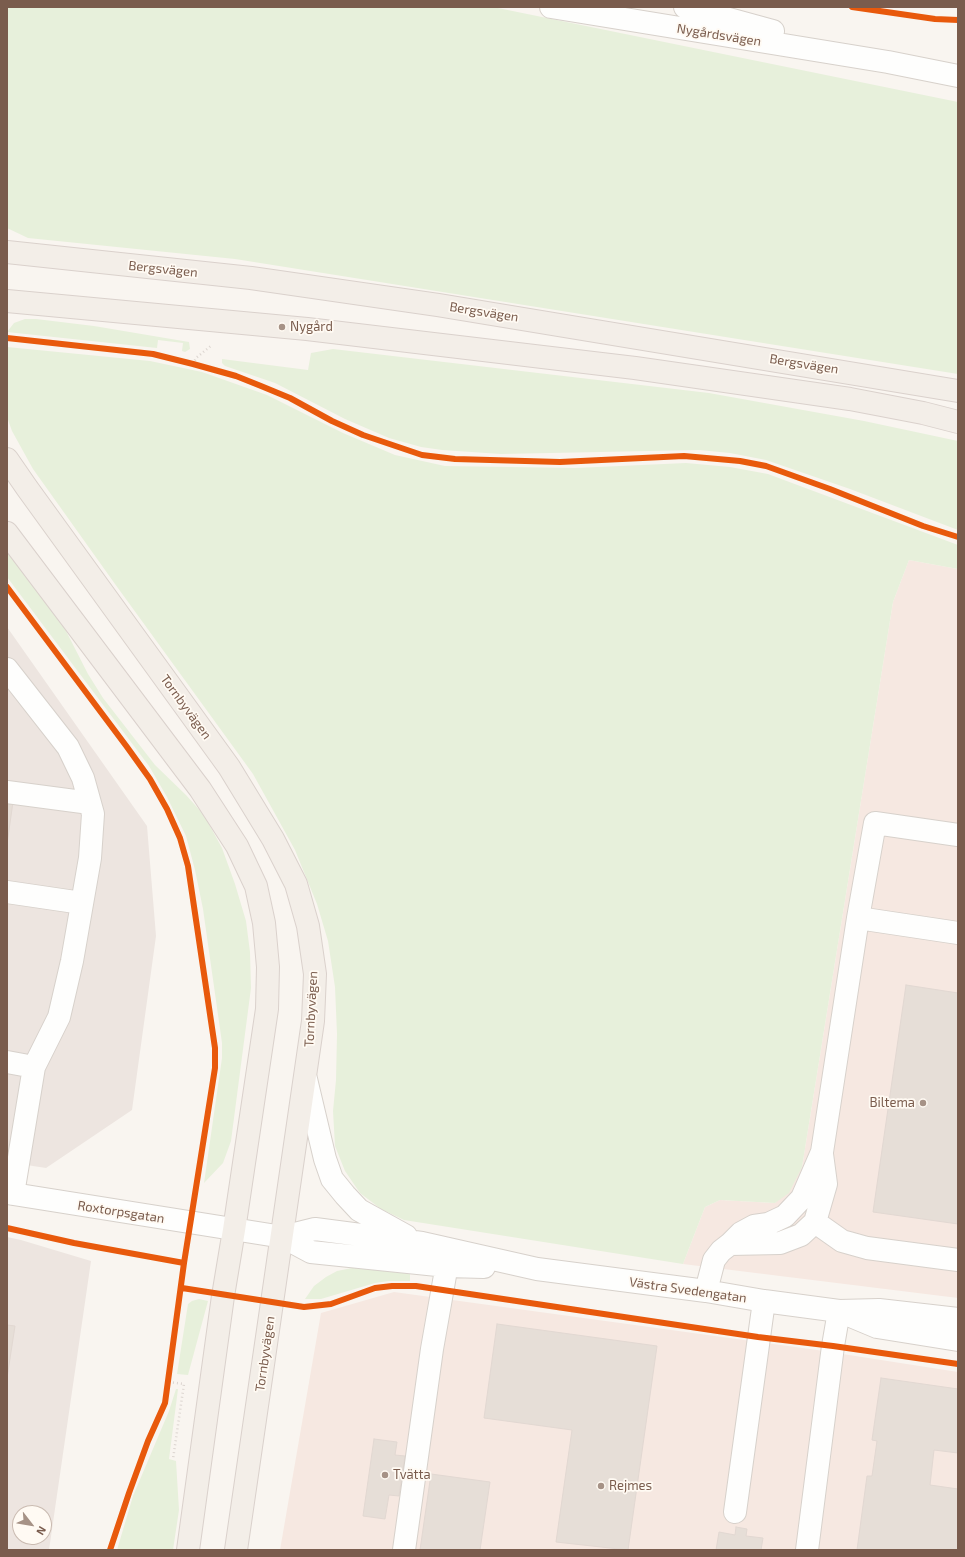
<!DOCTYPE html>
<html>
<head>
<meta charset="utf-8">
<style>
  body { margin:0 }
  #map { position:relative; width:965px; height:1557px; overflow:hidden; background:#f9f5f0; font-family:"Exo 2",sans-serif }
  canvas { display:block }
  .frame { position:absolute; inset:0; border:8px solid #7a5c4d; pointer-events:none }
  .north { position:absolute; left:12px; top:1505px; width:40px; height:40px; box-sizing:border-box; background:#fffaf3; border:1px solid #cabbb1; border-radius:50%; rotate:121deg; font-size:11px; font-weight:700; line-height:16px; text-align:center; color:#7a5c4d }
  .north::after { content:''; display:block; margin:auto; width:14px; height:18px; background:#a69286; clip-path:polygon(50% 0,100% 100%,50% 72%,0 100%) }
</style>
</head>
<body>
<div id="map">
<canvas width="965" height="1557"></canvas>
<div class="frame"></div>
<div class="north">N</div>
</div>
<script>
const c = document.querySelector('canvas').getContext('2d');
c.lineJoin = 'round';
function fill(path, color) {
  c.fillStyle = color;
  c.fill(path, 'evenodd');
}
function shape(rows) {
  const path = new Path2D();
  for (const r of rows) {
    path.moveTo(r[0], r[1]);
    for (let i = 2; i < r.length; i += 2) path.lineTo(r[i], r[i + 1]);
  }
  return path;
}
function strokePath(path, color, width, dash) {
  c.strokeStyle = color;
  c.lineWidth = width;
  c.lineCap = dash ? 'butt' : 'round';
  c.setLineDash(dash || []);
  c.stroke(path);
}
function write(font, color, halo, rows, align = 'center') {
  c.font = font + ' "Exo 2",sans-serif';
  c.lineWidth = 3.5;
  c.setLineDash([]);
  c.textBaseline = 'middle';
  c.strokeStyle = halo;
  c.fillStyle = color;
  for (const [text, x, y, turn = 0] of rows) {
    c.save();
    c.translate(x, y);
    c.rotate((+turn || 0) * Math.PI / 180);
    c.textAlign = isNaN(turn) ? turn : align;
    if (halo) c.strokeText(text, 0, 0);
    c.fillText(text, 0, 0);
    c.restore();
  }
}
fill(shape([
  [909,560,958,569,958,1298,683,1264,705,1207,720,1200,775,1203,802,1167,893,602],
  [394,1292,817,1350,958,1372,958,1550,280,1550,321,1313]
]), '#f6e8e1');
fill(shape([
  [7,627,147,826,156,936,132,1110,46,1168,7,1162],
  [7,1237,21,1240,91,1261,49,1550,7,1550],
  [20,1513,44,1513,44,1537,20,1537]
]), '#ede5e0');
fill(shape([
  [7,7,493,7,958,102,958,374,235,259,28,238,7,228],
  [25,319,36,319,94,326,189,342,190,349,185,352,182,351,183,343,158,340,157,348,7,332,14,323],
  [7,347,150,361,202,372,267,395,343,433,395,455,445,466,575,468,686,463,730,467,768,474,958,545,958,569,909,560,893,602,802,1167,789,1193,775,1203,720,1200,705,1207,683,1264,404,1220,381,1209,360,1193,345,1171,335,1146,333,1111,336,1080,337,1034,335,987,328,941,317,904,295,850,253,774,115,584,33,469,12,431,7,417],
  [333,349,709,393,864,421,958,441,958,530,850,489,766,460,730,453,699,450,501,454,442,450,421,447,389,438,345,419,275,383,225,366,222,363,222,359,308,370,311,353],
  [7,550,65,629,88,674,103,698,155,765,186,795,204,815,222,848,235,884,246,921,250,952,251,988,231,1141,223,1163,204,1183,222,1058,222,1043,203,909,195,870,186,836,167,797,149,766,7,577],
  [352,1268,410,1270,410,1281,389,1281,375,1283,321,1299,305,1299,314,1286,326,1277,337,1271],
  [199,1299,208,1301,188,1375,177,1374,188,1304,192,1301],
  [176,1389,178,1389,169,1459,176,1461,179,1510,173,1550,117,1550,133,1496,169,1411]
]), '#e7f0db');
const building = shape([
  [7,794,14,795,7,844,7,794],
  [906,985,958,993,958,1224,873,1212,906,985],
  [497,1324,657,1346,628,1550,556,1542,572,1430,484,1418,497,1324],
  [7,1325,15,1326,7,1378,7,1325],
  [881,1378,958,1389,958,1453,934,1450,930,1485,958,1489,958,1550,857,1550,867,1476,872,1476,877,1441,872,1440,881,1378],
  [374,1439,397,1442,395,1455,405,1456,399,1496,389,1495,385,1519,363,1516,374,1439],
  [431,1474,490,1482,480,1550,420,1550,431,1474],
  [736,1527,747,1529,746,1536,763,1538,761,1550,716,1550,719,1532,735,1535,736,1527]
]);
fill(building, '#e6ded7');
strokePath(building, '#e2d8d2', 1);
const minor = shape([
  [551,7,888,62,958,76],
  [685,7,773,31],
  [7,669,68,747,83,778,93,814,90,858,72,961,59,1017,34,1067,13,1194],
  [7,792,90,803],
  [7,892,82,903],
  [858,918,958,933],
  [7,1062,34,1067],
  [306,1079,325,1159,332,1179,345,1195,359,1210,406,1236],
  [7,1193,283,1237,311,1252,447,1266,484,1267],
  [815,1222,842,1241,867,1248,958,1260],
  [283,1237,315,1229,422,1243,537,1269,706,1291,764,1301,839,1311,879,1310,958,1319],
  [730,1244,780,1243,801,1235,815,1222,826,1184,822,1154],
  [706,1291,714,1260,721,1251,730,1244,741,1233,754,1226,768,1224,785,1216,802,1198,822,1152,858,918,875,823,958,835],
  [846,1314,877,1327,958,1340],
  [735,1512,764,1301],
  [404,1550,432,1349,449,1253],
  [807,1550,833,1346,839,1311]
]);
const major = shape([
  [7,252,251,278,438,305,958,391],
  [7,301,307,329,635,368,850,399,923,413,958,422],
  [7,459,27,488,229,767,273,839,296,884,308,926,315,974,313,1021,236,1550],
  [7,533,200,789,237,846,256,886,264,923,268,967,267,1009,234,1230,223,1296,188,1550]
]);
strokePath(minor, '#d7d1cb', 24);
strokePath(major, '#dad1cc', 24);
strokePath(shape([
  [193,364,196,358,212,345],
  [169,1382,184,1384,173,1459]
]), '#dcd5d0', 2.5, [1, 3]);
strokePath(minor, '#fefefd', 22);
strokePath(major, '#f3eee8', 22);
strokePath(shape([
  [852,7,935,19,958,20],
  [7,338,153,354,193,364,236,376,261,386,290,398,332,421,363,435,422,455,455,459,560,462,684,456,740,461,766,466,830,489,923,526,958,537],
  [7,587,127,747,150,779,167,809,180,838,188,866,215,1048,215,1068,184,1263,165,1403,148,1441,129,1493,110,1550],
  [7,1228,74,1243,184,1263],
  [182,1288,304,1307,331,1304,375,1288,392,1286,416,1286,758,1337,833,1346,958,1364]
]), '#e8590c', 6);
for (const [x, y, r, color] of [
  [282,327,4,"#a69286"],
  [923,1103,4,"#a69286"],
  [385,1475,4,"#a69286"],
  [601,1486,4,"#a69286"]
]) {
  const dot = new Path2D();
  dot.arc(x, y, r, 0, 2 * Math.PI);
  c.fillStyle = color;
  c.fill(dot);
  strokePath(dot, '#fffaf3', 1.5);
}
write('13px', '#7a5c4d', '#fffaf3', [
  ["Nygårdsvägen",719,35,9],
  ["Bergsvägen",163,269,6],
  ["Bergsvägen",484,312,9],
  ["Bergsvägen",804,364,9],
  ["Tornbyvägen",186,707,54],
  ["Tornbyvägen",311,1009,-87],
  ["Roxtorpsgatan",121,1212,9],
  ["Västra Svedengatan",688,1290,8],
  ["Tornbyvägen",265,1354,-82]
]);
write('13px', '#7a5c4d', '#fffaf3', [
  ["Nygård",290,327],
  ["Biltema",915,1103,"right"],
  ["Tvätta",393,1475],
  ["Rejmes",609,1486]
], 'left');
</script>
</body>
</html>
